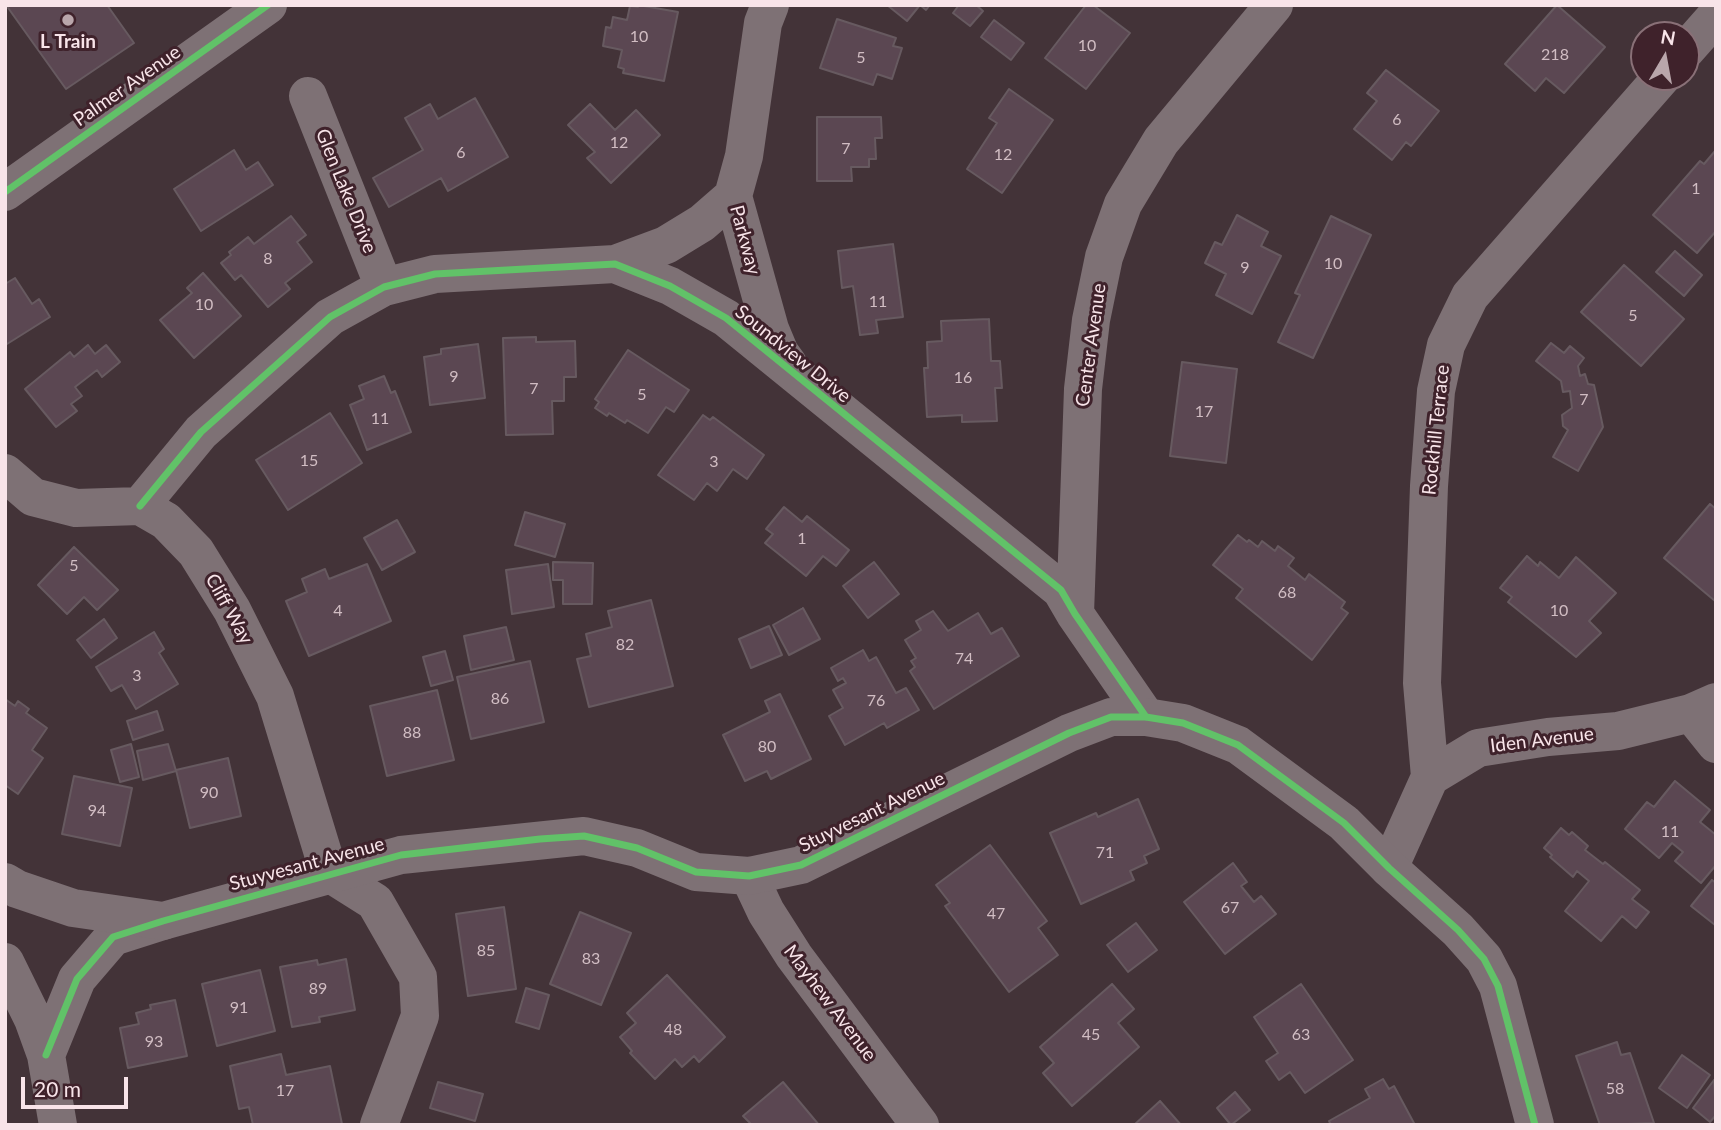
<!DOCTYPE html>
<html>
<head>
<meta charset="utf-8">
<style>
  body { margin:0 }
  #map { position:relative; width:1721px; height:1130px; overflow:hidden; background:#433338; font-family:Lato,sans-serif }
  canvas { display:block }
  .frame { position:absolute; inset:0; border:7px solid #f8e4e9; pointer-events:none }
  .north { position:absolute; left:1630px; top:21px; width:70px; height:70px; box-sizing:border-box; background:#3f222b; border:2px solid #897077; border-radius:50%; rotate:10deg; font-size:19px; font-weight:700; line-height:28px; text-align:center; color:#f8e4e9 }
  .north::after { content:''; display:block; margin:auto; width:24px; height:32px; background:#b9a6ab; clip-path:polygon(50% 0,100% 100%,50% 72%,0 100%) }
  .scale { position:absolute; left:21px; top:1077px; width:107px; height:32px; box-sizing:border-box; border:4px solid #f8e4e9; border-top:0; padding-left:9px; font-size:21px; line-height:24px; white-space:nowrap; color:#f8e4e9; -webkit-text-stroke:5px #3f222b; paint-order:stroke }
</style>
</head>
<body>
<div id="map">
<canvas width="1721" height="1130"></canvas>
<div class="frame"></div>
<div class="north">N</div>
<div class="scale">20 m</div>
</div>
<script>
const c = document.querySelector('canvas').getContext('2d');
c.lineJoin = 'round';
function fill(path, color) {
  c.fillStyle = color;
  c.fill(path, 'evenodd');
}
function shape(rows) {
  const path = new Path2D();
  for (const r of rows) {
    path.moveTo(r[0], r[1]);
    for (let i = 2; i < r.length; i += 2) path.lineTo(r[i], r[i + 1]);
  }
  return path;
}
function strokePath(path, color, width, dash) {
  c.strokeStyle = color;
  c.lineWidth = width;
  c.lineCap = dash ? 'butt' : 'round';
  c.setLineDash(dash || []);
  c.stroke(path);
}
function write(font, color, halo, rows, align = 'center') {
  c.font = font + ' Lato,sans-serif';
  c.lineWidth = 6;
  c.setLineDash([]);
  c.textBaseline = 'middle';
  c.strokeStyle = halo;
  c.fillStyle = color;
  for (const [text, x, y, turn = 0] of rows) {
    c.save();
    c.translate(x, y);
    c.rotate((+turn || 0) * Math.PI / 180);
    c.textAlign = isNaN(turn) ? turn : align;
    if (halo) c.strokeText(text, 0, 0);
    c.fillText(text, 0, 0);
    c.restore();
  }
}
const building = shape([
  [6,5,107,5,134,43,66,89,6,5],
  [638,5,678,12,664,81,623,73,624,69,618,67,622,50,603,46,606,27,611,28,613,17,627,20,630,6,638,7,638,5],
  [887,5,930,5,926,10,920,5,907,21,887,5],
  [959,5,976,5,983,11,970,26,953,13,959,5],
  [1086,5,1093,5,1130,33,1086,89,1045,58,1086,5],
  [1557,5,1605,47,1564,93,1546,78,1535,91,1505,64,1557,5],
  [837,19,896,38,893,46,902,48,892,79,877,74,873,85,820,68,837,19],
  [994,20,1024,43,1011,60,981,37,994,20],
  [1386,70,1439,111,1411,146,1406,142,1392,160,1354,129,1377,101,1367,93,1386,70],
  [1009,89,1053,120,1002,193,967,169,997,123,989,118,1009,89],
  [475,98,508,157,448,191,441,178,389,207,373,178,423,150,405,118,430,104,438,119,475,98],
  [590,104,615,130,636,110,660,135,611,183,587,158,595,152,568,125,590,104],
  [817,117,881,117,882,138,875,138,876,159,869,159,869,167,851,167,852,181,817,181,817,117],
  [234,150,246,170,258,162,273,185,201,231,174,189,234,150],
  [1715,151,1716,231,1697,253,1653,215,1700,161,1704,164,1715,151],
  [1237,215,1268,232,1261,246,1281,256,1252,314,1216,295,1226,274,1205,263,1215,242,1222,245,1237,215],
  [291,216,306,235,297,242,312,262,285,283,290,289,268,307,241,275,235,280,221,263,231,255,229,252,248,237,254,244,291,216],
  [1331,216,1371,235,1313,358,1278,342,1300,295,1295,293,1331,216],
  [893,244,903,317,876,320,878,333,860,335,853,286,842,288,838,251,893,244],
  [1675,251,1702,275,1684,296,1656,272,1675,251],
  [1624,265,1684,319,1641,366,1581,312,1624,265],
  [203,273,241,316,194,358,160,320,192,293,187,288,203,273],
  [15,278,32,304,39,299,50,317,7,344,5,341,5,284,15,278],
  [989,319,991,361,1000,361,1002,388,995,388,997,421,962,422,962,415,927,417,924,368,928,368,927,342,942,341,941,321,989,319],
  [536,337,536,342,575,341,576,377,564,377,564,401,552,401,553,434,506,435,503,338,536,337],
  [1551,343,1564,353,1570,346,1584,358,1578,366,1580,376,1585,374,1588,384,1594,385,1603,427,1578,471,1553,457,1568,430,1563,426,1562,415,1572,408,1570,391,1563,392,1561,381,1536,361,1551,343],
  [478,344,485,398,430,405,424,357,441,354,441,349,478,344],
  [88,345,95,354,106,345,120,362,102,377,97,370,75,387,82,396,71,404,77,411,56,427,25,389,70,352,74,357,88,345],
  [628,350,689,390,674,412,666,407,648,433,627,420,625,423,609,413,607,416,595,408,599,402,595,399,628,350],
  [1182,362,1237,369,1226,463,1170,456,1182,362],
  [384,376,391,393,395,391,411,432,367,450,350,405,364,399,359,386,384,376],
  [330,413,362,463,288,510,256,460,330,413],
  [703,415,710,420,713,417,764,455,747,479,733,469,717,491,707,483,694,500,658,475,703,415],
  [1710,504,1716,509,1715,601,1664,558,1710,504],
  [784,507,802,522,807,516,849,550,836,566,823,556,806,576,765,543,773,534,766,529,784,507],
  [525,512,565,524,555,557,515,545,525,512],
  [397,520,415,552,382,570,364,538,397,520],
  [1238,535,1247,542,1249,540,1258,547,1262,541,1275,551,1278,546,1294,558,1288,566,1305,580,1309,574,1345,602,1341,608,1348,613,1312,660,1236,598,1243,589,1213,565,1238,535],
  [74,547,118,590,97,610,84,597,67,614,38,585,74,547],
  [1527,556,1538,566,1540,562,1559,578,1576,557,1616,593,1589,621,1601,633,1576,657,1508,602,1512,597,1500,588,1527,556],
  [553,562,593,563,592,604,563,604,563,580,553,580,553,562],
  [874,562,899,594,868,618,843,586,874,562],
  [367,564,391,621,309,656,286,601,307,592,302,579,325,569,329,579,367,564],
  [548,564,554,607,512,614,506,570,548,564],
  [651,600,673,686,589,707,577,659,591,656,586,634,612,627,608,611,651,600],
  [803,608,820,639,789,655,773,625,803,608],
  [933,611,948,631,978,613,991,634,1002,628,1019,656,934,709,910,671,915,667,911,661,916,658,905,640,921,630,916,621,933,611],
  [104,619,117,638,91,658,77,640,104,619],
  [769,626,782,655,751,668,739,639,769,626],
  [506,627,514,660,471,670,464,636,506,627],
  [154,632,164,649,159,653,178,684,136,709,122,685,111,691,96,667,154,632],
  [863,650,869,661,876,657,896,693,906,688,919,710,887,728,884,723,845,745,829,716,843,708,833,690,846,683,843,678,838,681,831,668,863,650],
  [445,651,453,680,431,686,423,657,445,651],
  [530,661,544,722,471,739,457,677,530,661],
  [437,690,454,760,387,776,370,706,437,690],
  [780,694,811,759,771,779,767,771,745,781,723,735,770,712,765,701,780,694],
  [5,699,15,706,18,701,29,709,26,713,47,728,32,750,43,758,18,794,5,785,5,699],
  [157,711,163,730,133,740,127,721,157,711],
  [131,744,139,777,120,782,111,750,131,744],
  [168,744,176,771,143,780,137,751,168,744],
  [228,758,241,816,190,828,176,770,228,758],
  [74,776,132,788,120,846,62,834,74,776],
  [1675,781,1710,810,1700,822,1716,835,1716,865,1701,883,1675,861,1683,852,1672,843,1659,858,1625,829,1647,802,1654,807,1675,781],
  [1138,799,1159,849,1144,856,1147,863,1130,871,1134,880,1081,904,1050,833,1096,813,1098,817,1138,799],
  [1561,828,1569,835,1572,832,1588,846,1585,850,1603,864,1605,862,1640,890,1632,899,1649,912,1636,928,1622,916,1601,941,1565,911,1589,881,1577,871,1573,877,1550,857,1552,855,1544,848,1561,828],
  [990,845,1047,921,1038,928,1058,955,1009,992,945,906,950,903,936,885,990,845],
  [1233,863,1247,882,1241,886,1254,902,1261,896,1276,914,1225,954,1184,902,1233,863],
  [1712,880,1716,883,1715,925,1691,906,1712,880],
  [504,907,516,989,468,996,456,914,504,907],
  [580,912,631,933,601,1005,550,984,580,912],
  [1136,923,1157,950,1128,972,1107,945,1136,923],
  [346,959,355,1010,319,1017,320,1022,292,1027,280,967,317,960,318,965,346,959],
  [260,970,275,1031,217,1046,202,984,260,970],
  [667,975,725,1037,699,1062,694,1056,682,1067,675,1059,655,1079,630,1053,632,1051,620,1037,636,1023,627,1013,667,975],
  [1112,984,1134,1009,1118,1023,1139,1047,1072,1106,1043,1073,1054,1063,1040,1047,1112,984],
  [1301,984,1353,1060,1305,1093,1290,1072,1279,1080,1266,1061,1278,1053,1254,1017,1301,984],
  [526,988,549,995,539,1029,516,1022,526,988],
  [175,1000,187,1056,128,1068,120,1028,139,1024,136,1013,151,1009,150,1005,175,1000],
  [1617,1042,1621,1055,1630,1053,1654,1123,1600,1125,1576,1056,1617,1042],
  [281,1054,286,1075,330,1066,342,1124,253,1125,249,1107,239,1109,230,1066,281,1054],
  [1682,1055,1710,1075,1687,1108,1659,1088,1682,1055],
  [1383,1079,1389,1089,1394,1086,1415,1125,1331,1125,1329,1121,1370,1098,1365,1089,1383,1079],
  [1714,1080,1716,1115,1710,1122,1693,1108,1714,1080],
  [438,1082,483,1094,475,1121,430,1108,438,1082],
  [783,1082,819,1125,749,1125,750,1123,743,1116,783,1082],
  [1235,1092,1250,1110,1231,1125,1217,1108,1235,1092],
  [1160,1101,1181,1125,1134,1125,1160,1101]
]);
fill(building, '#5b4752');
strokePath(building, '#675a60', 2);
strokePath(shape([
  [770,5,763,23,744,156,733,196,770,329,780,353,788,364],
  [1686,50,1716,16],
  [308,96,384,287],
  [615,264,666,245,702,223,733,196],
  [5,473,33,497,76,508,140,506,166,521,196,552,232,610,275,696,329,873,375,902,418,977,420,1016,379,1125],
  [140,506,201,432,330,317,384,287,435,274,615,264,670,286,726,318,1061,590,1075,614,1146,717],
  [1075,614,1083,389,1091,320,1104,257,1123,204,1161,141,1274,5],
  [1691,713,1716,744],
  [1430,777,1422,683,1429,486,1436,391,1446,345,1470,296,1662,77],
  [1389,868,1430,777,1478,748,1548,737,1618,731,1691,713,1716,702],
  [749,876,766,912,794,956,920,1125],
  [5,962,33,1019,46,1055,58,1125],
  [46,1055,77,979,113,937,163,921]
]), '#7e7175', 38);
strokePath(shape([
  [5,192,268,5],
  [5,882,17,889,73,908,163,921,401,855,584,836,637,848,696,872,749,876,801,865,1069,733,1111,717,1146,717,1183,723,1238,745,1344,823,1389,868,1458,930,1484,959,1498,986,1535,1125]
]), '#7e7175', 38);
strokePath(shape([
  [5,192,268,5],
  [140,506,201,432,330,317,384,287,435,274,615,264,670,286,726,318,1061,590,1075,614,1146,717],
  [46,1055,77,979,113,937,163,921,401,855,540,839,584,836,637,848,696,872,749,876,801,865,1069,733,1111,717,1146,717,1183,723,1238,745,1344,823,1389,868,1458,930,1484,959,1498,986,1535,1125]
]), '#61c268', 7);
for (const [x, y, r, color] of [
  [68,20,7,"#b9a6ab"]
]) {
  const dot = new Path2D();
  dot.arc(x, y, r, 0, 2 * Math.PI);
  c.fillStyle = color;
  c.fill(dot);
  strokePath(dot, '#3f222b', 2.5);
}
write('16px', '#d1bdc3', null, [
  ["10",639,37],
  ["10",1087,46],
  ["218",1555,55],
  ["5",861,58],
  ["6",1397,120],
  ["12",619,143],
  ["7",846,149],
  ["6",461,153],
  ["12",1003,155],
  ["1",1696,189],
  ["8",268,259],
  ["10",1333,264],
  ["9",1245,268],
  ["11",878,302],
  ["10",204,305],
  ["5",1633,316],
  ["9",454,377],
  ["16",963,378],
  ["7",534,389],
  ["5",642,395],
  ["7",1584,400],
  ["17",1204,412],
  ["11",380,419],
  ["15",309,461],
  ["3",714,462],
  ["1",802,539],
  ["5",74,566],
  ["68",1287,593],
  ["4",338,611],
  ["10",1559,611],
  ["82",625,645],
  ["74",964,659],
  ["3",137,676],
  ["86",500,699],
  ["76",876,701],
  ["88",412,733],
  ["80",767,747],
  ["90",209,793],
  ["94",97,811],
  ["11",1670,832],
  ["71",1105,853],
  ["67",1230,908],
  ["47",996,914],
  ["85",486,951],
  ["83",591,959],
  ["89",318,989],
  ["91",239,1008],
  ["48",673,1030],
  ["45",1091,1035],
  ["63",1301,1035],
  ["93",154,1042],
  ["58",1615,1089],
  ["17",285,1091]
]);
write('bold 19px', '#f8e4e9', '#3f222b', [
  ["L Train",68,42]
]);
write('19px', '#f8e4e9', '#3f222b', [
  ["Palmer Avenue",127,86,-35],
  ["Glen Lake Drive",346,191,68],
  ["Parkway",745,240,75],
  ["Center Avenue",1091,345,-82],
  ["Soundview Drive",793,354,39],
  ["Rockhill Terrace",1436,430,-84],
  ["Cliff Way",229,609,61],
  ["Iden Avenue",1542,740,-7],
  ["Stuyvesant Avenue",872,812,-26],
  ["Stuyvesant Avenue",307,864,-15],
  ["Mayhew Avenue",830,1003,53]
]);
</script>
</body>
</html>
